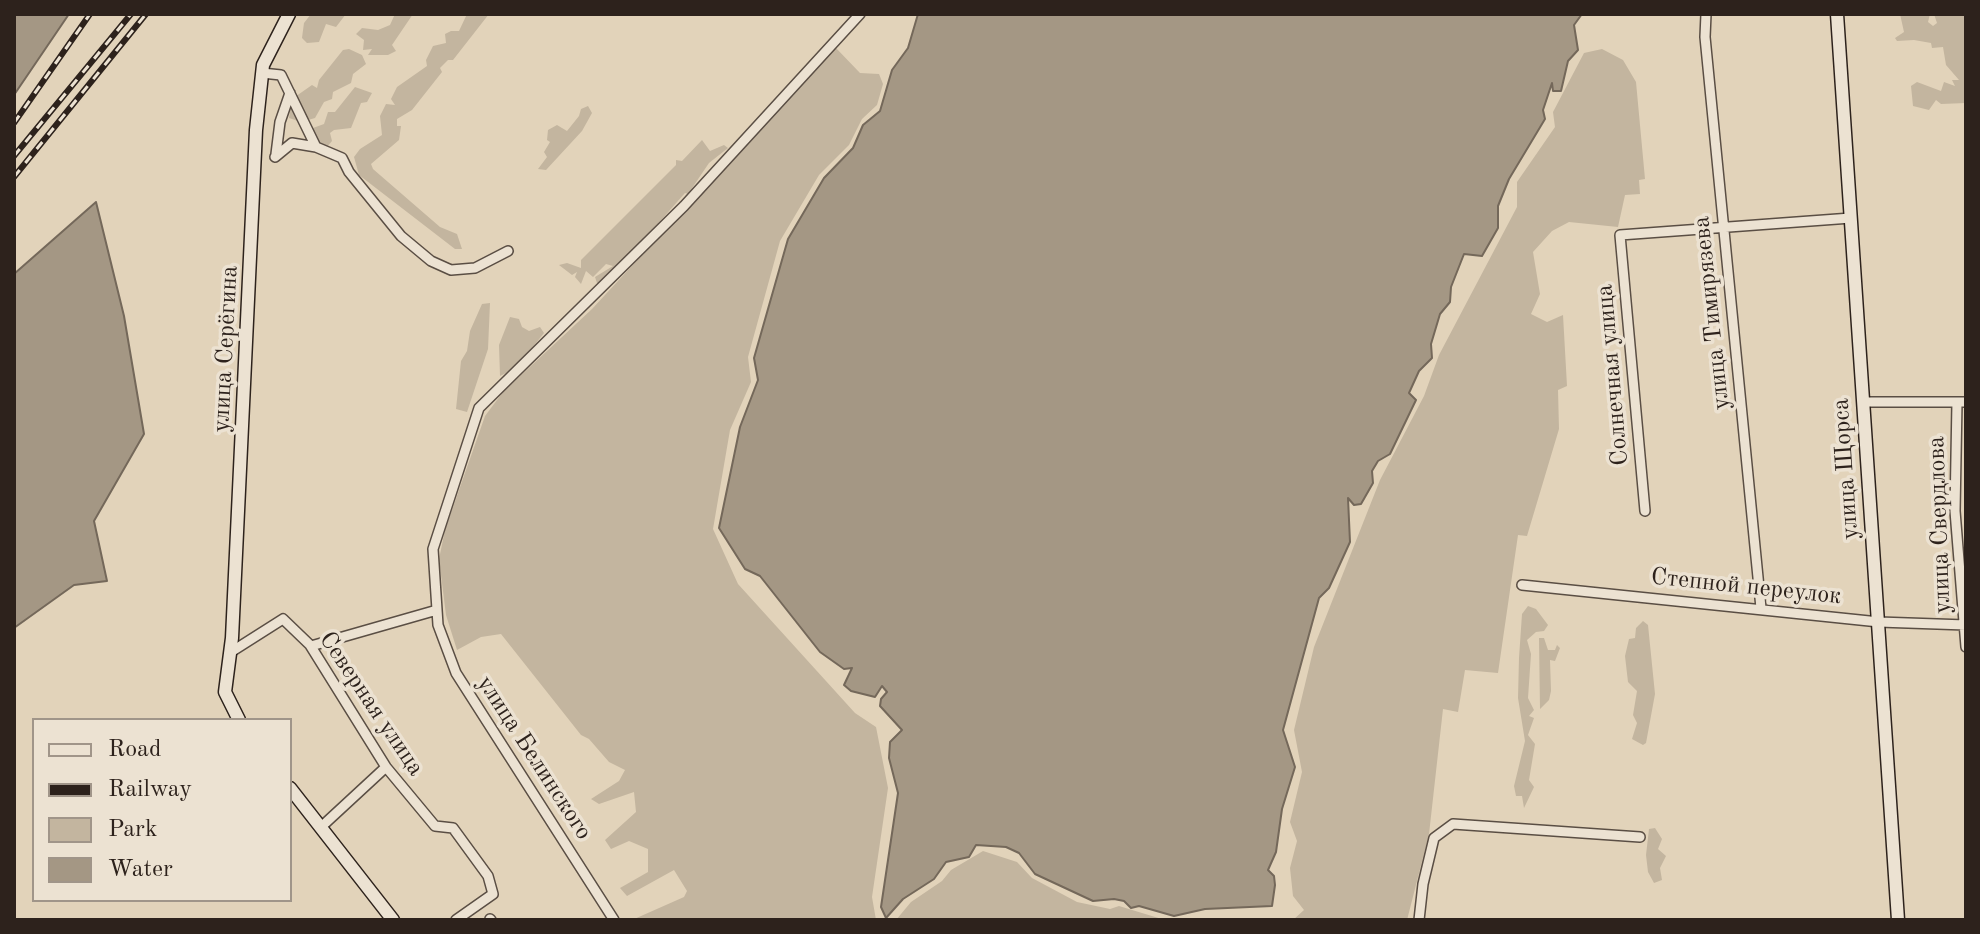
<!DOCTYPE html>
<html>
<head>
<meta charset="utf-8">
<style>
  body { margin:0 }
  #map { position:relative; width:1980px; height:934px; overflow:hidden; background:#e2d3ba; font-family:"Old Standard TT",serif }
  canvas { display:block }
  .frame { position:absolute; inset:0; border:16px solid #2d221c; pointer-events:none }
  .legend { position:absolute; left:32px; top:718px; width:260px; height:184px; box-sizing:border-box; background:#ece2d2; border:2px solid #a09589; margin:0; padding:10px 14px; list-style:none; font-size:24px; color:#2d221c }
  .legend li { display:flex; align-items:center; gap:16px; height:40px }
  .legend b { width:40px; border:2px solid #a09589 }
</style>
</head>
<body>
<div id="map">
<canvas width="1980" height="934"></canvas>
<div class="frame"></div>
<ul class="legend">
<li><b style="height:10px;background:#ece2d2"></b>Road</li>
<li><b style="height:10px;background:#2d221c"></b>Railway</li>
<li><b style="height:22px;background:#c3b59f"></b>Park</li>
<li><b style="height:22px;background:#a49784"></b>Water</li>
</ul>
</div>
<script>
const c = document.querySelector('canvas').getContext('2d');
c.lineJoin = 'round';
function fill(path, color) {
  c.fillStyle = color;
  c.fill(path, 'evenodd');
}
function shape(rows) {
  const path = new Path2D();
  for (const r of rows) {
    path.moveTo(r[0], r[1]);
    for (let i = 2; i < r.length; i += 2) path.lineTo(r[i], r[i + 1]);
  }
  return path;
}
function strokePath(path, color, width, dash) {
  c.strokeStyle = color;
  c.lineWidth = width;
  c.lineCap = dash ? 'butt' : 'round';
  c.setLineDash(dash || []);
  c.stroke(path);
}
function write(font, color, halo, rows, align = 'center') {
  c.font = font + ' "Old Standard TT",serif';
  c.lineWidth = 7;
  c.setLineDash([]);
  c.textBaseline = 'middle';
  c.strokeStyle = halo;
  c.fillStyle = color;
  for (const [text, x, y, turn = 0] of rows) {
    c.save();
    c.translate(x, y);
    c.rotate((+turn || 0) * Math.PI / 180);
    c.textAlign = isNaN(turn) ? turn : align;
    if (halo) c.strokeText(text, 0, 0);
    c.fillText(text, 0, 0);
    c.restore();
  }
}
fill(shape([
  [311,14,346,14,336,27,326,24,319,42,307,43,302,38,304,23],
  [395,14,413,14,392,45,396,51,388,55,368,55,372,49,363,50,364,40,356,34,362,28,378,30,390,25],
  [467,14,489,14,453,60,448,60,440,68,442,72,412,110,397,119,397,126,401,126,399,140,371,164,373,169,440,227,457,234,462,249,455,249,359,175,354,157,360,149,382,135,380,116,386,104,395,105,391,99,397,87,427,66,426,60,433,46,446,43,445,34,451,31,459,31],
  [1900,14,1930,14,1928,22,1933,26,1937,23,1934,14,1966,15,1966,103,1941,104,1936,100,1929,110,1913,106,1911,86,1917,82,1941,91,1944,82,1955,86,1952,80,1959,80,1946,65,1943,47,1932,48,1931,43,1914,40,1897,41,1895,38,1904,32],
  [835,47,860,73,879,74,883,84,877,105,862,119,849,145,819,175,780,241,748,357,751,382,730,430,713,529,738,584,855,713,876,727,888,788,872,897,876,920,632,920,684,897,687,891,674,870,627,896,620,888,648,872,648,849,629,841,611,849,605,840,636,812,634,792,599,804,591,799,619,781,625,770,609,762,589,739,581,735,501,634,481,637,457,650,446,615,439,559,445,530,485,416,503,392,592,309],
  [349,49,362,55,366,64,353,74,351,83,333,92,332,99,324,102,315,118,301,122,289,118,292,99,312,85,317,88,319,80,343,50],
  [1602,49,1623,60,1636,82,1645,179,1639,180,1640,194,1625,195,1618,227,1569,222,1552,231,1533,252,1540,294,1531,314,1547,322,1563,315,1567,386,1558,390,1559,429,1527,536,1518,535,1498,673,1465,670,1458,712,1443,709,1429,834,1407,920,1293,920,1304,910,1293,896,1290,868,1297,841,1290,822,1302,772,1294,730,1314,647,1380,480,1424,396,1439,355,1517,207,1517,182,1555,127,1553,112,1584,53],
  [355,87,372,93,367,102,361,103,351,128,334,130,330,133,332,141,327,147,320,146,313,128,324,124,328,112,335,112],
  [588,106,592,113,582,131,546,170,538,169,547,157,544,152,550,142,547,140,548,130,557,125,567,131,579,116,581,109],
  [702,140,710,151,724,145,728,148,709,163,688,194,685,193,631,254,621,261,621,269,598,286,595,277,613,266,606,264,593,277,586,271,581,284,575,277,577,272,572,275,559,265,567,263,581,268,581,260,676,165,676,160,682,161],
  [490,303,488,349,467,412,456,409,461,361,467,351,470,331,482,304],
  [510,317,519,319,522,327,529,331,540,327,544,333,516,368,500,376,499,345],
  [1528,606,1536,609,1548,625,1544,631,1536,632,1527,640,1531,654,1528,698,1534,710,1529,716,1534,718,1528,735,1535,744,1529,780,1534,787,1524,808,1522,796,1516,796,1514,786,1525,741,1518,698,1519,658,1522,614],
  [1643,621,1648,625,1655,694,1646,743,1643,745,1632,739,1637,723,1633,715,1637,691,1628,682,1625,656,1629,639,1635,638,1636,628],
  [1539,638,1544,638,1548,650,1555,650,1557,645,1560,648,1555,661,1550,660,1551,691,1549,700,1540,709],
  [1655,828,1662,839,1658,849,1666,856,1660,868,1662,880,1654,883,1648,872,1646,855,1649,829],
  [983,851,1017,862,1032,878,1077,902,1110,909,1119,906,1165,920,896,920,911,902,942,881,951,870]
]), '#c3b59f');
const water = shape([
  [14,14,69,14,14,95,14,14],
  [918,14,1582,14,1574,25,1578,50,1568,61,1561,91,1553,91,1552,83,1543,110,1545,119,1509,179,1498,206,1498,228,1482,256,1464,254,1451,287,1450,302,1440,314,1431,344,1432,358,1419,371,1409,393,1416,400,1390,454,1378,461,1372,471,1373,483,1361,504,1354,505,1348,498,1350,542,1329,588,1319,598,1283,730,1295,767,1282,809,1276,852,1268,870,1274,876,1275,885,1272,906,1205,909,1174,916,1139,906,1131,908,1124,901,1114,899,1093,901,1035,874,1019,853,1006,847,976,845,969,857,946,862,934,879,903,899,886,918,881,907,898,793,889,758,890,742,902,730,880,706,881,699,887,692,882,686,875,697,851,691,844,685,852,668,844,669,820,652,760,576,745,569,719,528,740,427,758,380,754,358,788,239,824,178,853,148,863,125,880,111,892,70,908,48,918,14],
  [96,202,124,316,144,434,94,521,107,581,74,585,14,628,14,274,96,202]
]);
fill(water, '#a49784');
strokePath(water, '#74685a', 2);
const street = shape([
  [1706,14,1705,37,1761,608],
  [262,73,281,75,316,147],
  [276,154,280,122,290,93],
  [275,157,292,143,316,147,342,158,349,172,401,236,431,261,451,270,475,268,508,251],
  [1863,402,1966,402],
  [1957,402,1955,511,1966,647],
  [1645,511,1620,235,1851,218],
  [1522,585,1879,622,1966,625],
  [311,646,437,610],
  [231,652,283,619,310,645,386,767,435,826,453,828,488,876,493,894,456,920],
  [320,828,386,767],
  [490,919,491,920],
  [614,920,456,673,438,625,433,549,479,408,684,206,860,14],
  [1419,920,1423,884,1434,838,1453,824,1640,837]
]);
const secondary = shape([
  [1837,14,1898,920],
  [239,720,225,692,232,638,256,130,263,65,289,14],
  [290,788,393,920]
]);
strokePath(street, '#5a4e44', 12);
strokePath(secondary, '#2d221c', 15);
strokePath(street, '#ece2d2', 9);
strokePath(secondary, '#ece2d2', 12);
const rail = shape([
  [14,123,90,14],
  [14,156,131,14],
  [14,177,146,14]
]);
strokePath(rail, '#2d221c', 6);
strokePath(rail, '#ece2d2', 3, [9]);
write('24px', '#2d221c', '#ece2d2', [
  ["улица Тимирязева",1712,313,-96],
  ["улица Серёгина",226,349,-87],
  ["Солнечная улица",1613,375,-95],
  ["улица Щорса",1846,469,-94],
  ["улица Свердлова",1940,525,-92],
  ["Степной переулок",1746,587,6],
  ["Северная улица",371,704,56],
  ["улица Белинского",534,758,57]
]);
</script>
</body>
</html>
